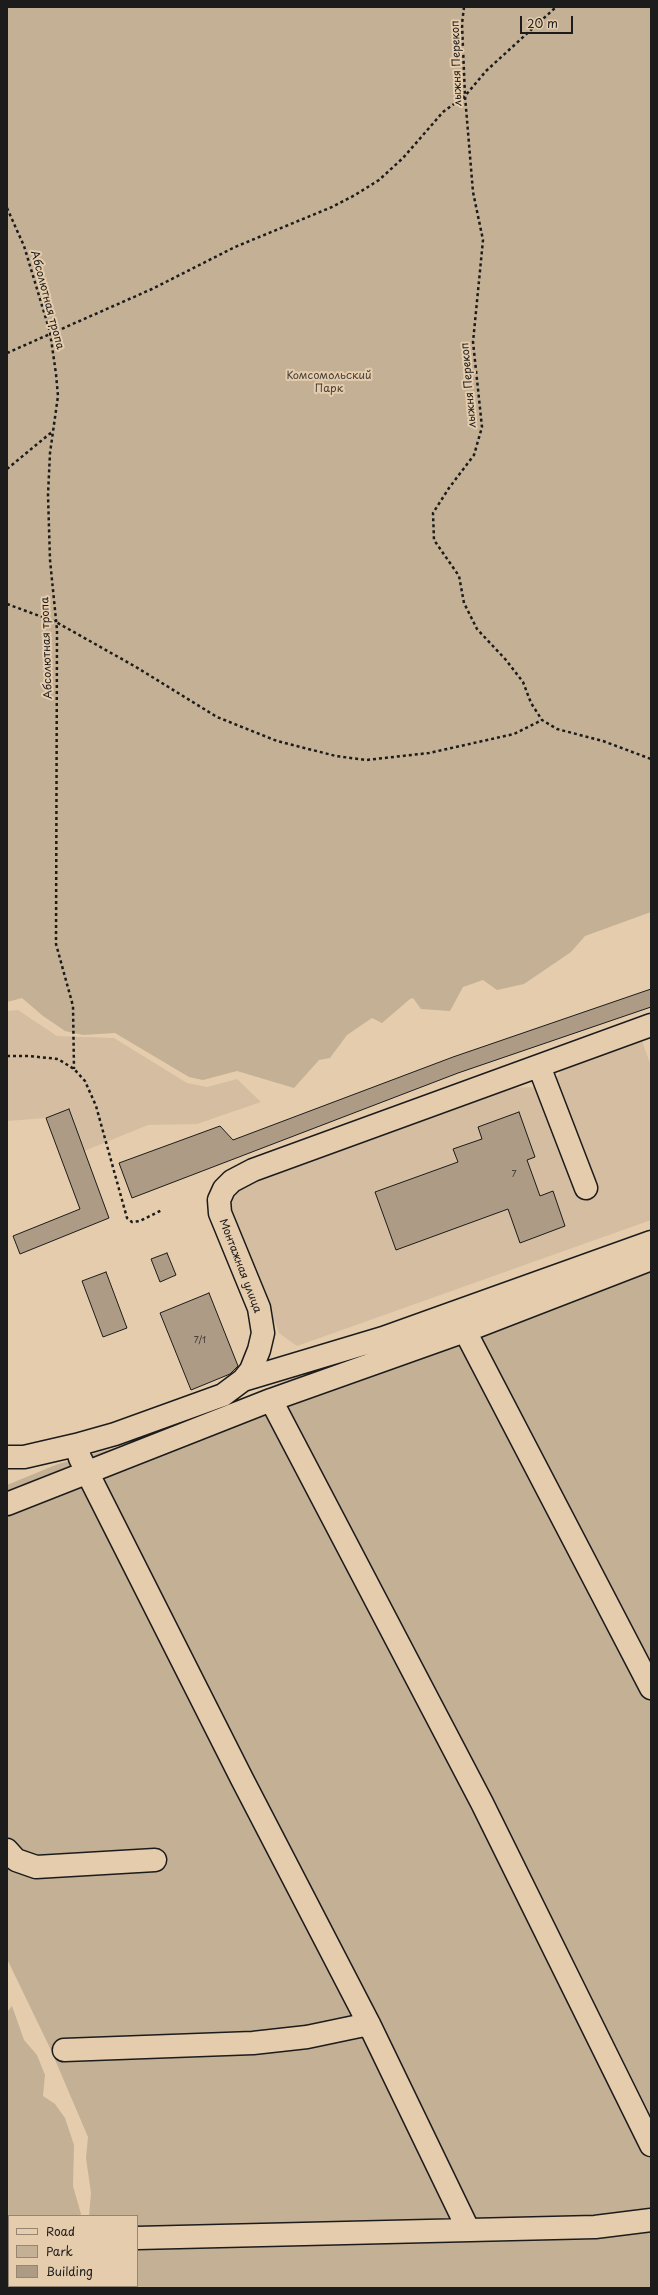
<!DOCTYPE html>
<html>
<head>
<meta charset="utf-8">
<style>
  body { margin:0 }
  #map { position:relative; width:658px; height:2295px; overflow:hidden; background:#e5ccad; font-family:"Playpen Sans",sans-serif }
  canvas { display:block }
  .frame { position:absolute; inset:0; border:8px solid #1c1c1c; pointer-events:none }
  .legend { position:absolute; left:8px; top:2215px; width:130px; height:72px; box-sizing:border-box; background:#e5ccad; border:1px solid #958673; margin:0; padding:5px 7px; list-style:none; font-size:12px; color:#1c1c1c }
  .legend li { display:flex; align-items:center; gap:8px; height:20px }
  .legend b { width:20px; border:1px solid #958673 }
  .scale { position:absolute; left:520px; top:16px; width:53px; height:18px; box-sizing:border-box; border:2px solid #1c1c1c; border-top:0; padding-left:5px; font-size:12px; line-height:14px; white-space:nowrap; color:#1c1c1c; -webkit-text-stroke:3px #e5ccad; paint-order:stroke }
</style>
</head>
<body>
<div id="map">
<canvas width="658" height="2295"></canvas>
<div class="frame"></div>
<ul class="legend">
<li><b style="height:5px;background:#e5ccad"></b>Road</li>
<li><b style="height:11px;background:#c4b095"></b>Park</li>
<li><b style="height:11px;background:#ad9b85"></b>Building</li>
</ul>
<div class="scale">20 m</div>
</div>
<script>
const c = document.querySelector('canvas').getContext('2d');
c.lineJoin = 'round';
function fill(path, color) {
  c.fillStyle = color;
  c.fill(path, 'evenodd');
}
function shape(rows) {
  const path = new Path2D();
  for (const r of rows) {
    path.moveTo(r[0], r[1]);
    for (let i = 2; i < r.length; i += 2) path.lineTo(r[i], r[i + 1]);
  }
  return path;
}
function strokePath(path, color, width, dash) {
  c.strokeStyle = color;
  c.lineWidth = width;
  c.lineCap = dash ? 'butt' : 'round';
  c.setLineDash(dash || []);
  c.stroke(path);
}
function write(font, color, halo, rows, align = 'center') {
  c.font = font + ' "Playpen Sans",sans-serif';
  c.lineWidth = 4;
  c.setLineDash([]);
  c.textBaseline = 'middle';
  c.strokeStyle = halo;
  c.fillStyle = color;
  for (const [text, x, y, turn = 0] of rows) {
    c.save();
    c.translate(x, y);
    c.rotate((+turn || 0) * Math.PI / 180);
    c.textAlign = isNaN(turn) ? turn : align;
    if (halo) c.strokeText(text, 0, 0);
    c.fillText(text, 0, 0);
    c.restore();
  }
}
fill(shape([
  [18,1010,57,1036,114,1038,187,1083,207,1087,237,1079,261,1102,197,1124,148,1125,84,1151,69,1109,46,1118,7,1121,7,1011],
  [638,1030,651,1066,651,1220,297,1346,279,1333,229,1208,241,1186,506,1088,539,1087,555,1081,568,1058]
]), '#d4bda1');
fill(shape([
  [7,7,651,7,651,912,585,936,571,952,524,984,497,990,483,980,463,987,450,1011,421,1009,413,998,410,999,382,1023,372,1018,347,1035,330,1058,319,1060,294,1088,237,1071,203,1080,189,1077,115,1033,83,1035,65,1031,43,1016,22,998,7,1002],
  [651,1246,651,2288,90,2288,90,2286,137,2286,137,2216,89,2216,91,2193,86,2158,88,2137,50,2048,7,1959,7,1485,58,1464,121,1446,272,1386],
  [12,2006,24,2040,37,2055,45,2075,43,2096,55,2104,65,2118,74,2145,73,2186,81,2214,80,2216,9,2216,9,2270,7,2270,7,2012]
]), '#c4b095');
const building = shape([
  [651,989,651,1007,458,1073,132,1198,119,1163,220,1126,233,1140,453,1057,651,989],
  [69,1109,109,1218,20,1254,13,1236,80,1209,46,1118,69,1109],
  [519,1112,535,1157,527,1160,540,1196,553,1191,565,1226,520,1243,508,1209,396,1250,375,1192,458,1162,453,1149,482,1139,478,1127,519,1112],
  [167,1253,176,1275,160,1282,151,1259,167,1253],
  [106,1272,127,1328,103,1337,82,1281,106,1272],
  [209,1293,238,1366,230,1374,191,1390,160,1313,209,1293]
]);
fill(building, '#ad9b85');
strokePath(building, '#1c1c1c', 1);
const minor = shape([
  [539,1066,586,1188],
  [465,1331,651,1688],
  [243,1380,383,1338,651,1242],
  [271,1400,482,1803,651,2145],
  [76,1445,80,1458,242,1779,369,2024,468,2229],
  [7,1457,24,1457,76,1445,115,1434,223,1395,243,1380,251,1370,259,1350,263,1333,259,1308,220,1213,219,1200,224,1189,232,1181,253,1170,651,1025],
  [7,1504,271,1400,465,1331,651,1259],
  [7,1850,16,1860,36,1867,155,1860],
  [64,2050,253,2043,307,2037,369,2024],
  [137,2238,595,2227,651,2220]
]);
strokePath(minor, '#1c1c1c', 25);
strokePath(shape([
  [464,7,462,24,465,96,473,192,483,240,473,342,482,427,474,455,449,488,433,513,434,540,459,576,464,603,477,629,506,660,523,682,531,703,542,720,557,729,603,741,651,759],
  [7,208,24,246,50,332,56,374,58,396,50,453,48,495,50,560,57,630,56,944,73,1006,74,1069],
  [7,353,152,289,235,247,332,207,355,195,379,180,403,158,443,112,465,96,486,71,556,7],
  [7,469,53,431],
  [7,604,56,622,136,667,217,717,277,741,336,756,366,760,429,753,514,734,542,720],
  [7,1056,29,1056,58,1059,74,1069,85,1081,96,1106,127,1218,132,1222,140,1221,162,1210]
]), '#1c1c1c', 2.5, [3, 3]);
strokePath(minor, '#e5ccad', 22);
write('9px', '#403c36', null, [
  ["7",514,1175],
  ["7/1",200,1341]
]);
write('11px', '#1c1c1c', '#e5ccad', [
  ["лыжня Перекоп",457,63,-92],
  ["Абсолютная тропа",47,300,75],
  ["лыжня Перекоп",469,385,-95],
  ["Абсолютная тропа",47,648,-92],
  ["Монтажная улица",240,1266,69]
]);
write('11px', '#46413a', '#e5ccad', [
  ["Комсомольский",329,376],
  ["Парк",329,389]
]);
</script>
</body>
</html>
